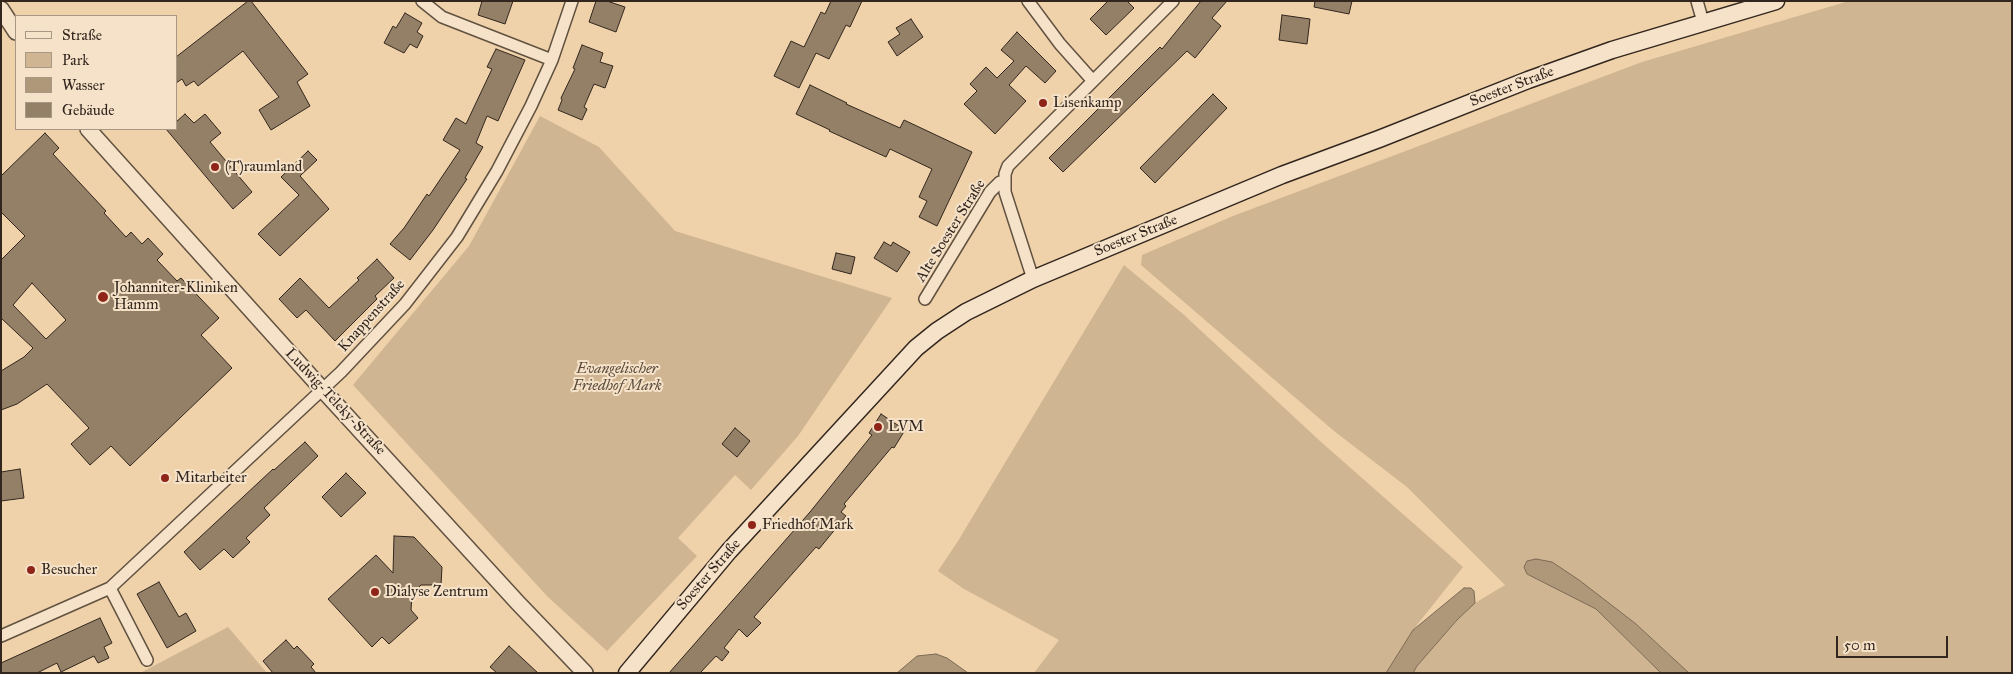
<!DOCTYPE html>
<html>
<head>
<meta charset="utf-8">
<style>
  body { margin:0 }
  #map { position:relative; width:2013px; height:674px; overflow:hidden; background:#efd2aa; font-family:"IM FELL Great Primer",serif }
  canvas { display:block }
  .frame { position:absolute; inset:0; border:2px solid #32261e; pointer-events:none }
  .legend { position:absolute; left:15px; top:15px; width:162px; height:115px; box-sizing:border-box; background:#f5e2c8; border:1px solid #a79784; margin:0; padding:6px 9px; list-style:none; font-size:15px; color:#32261e }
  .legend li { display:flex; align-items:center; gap:10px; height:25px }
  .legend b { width:25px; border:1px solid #a79784 }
  .scale { position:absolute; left:1836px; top:636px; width:112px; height:22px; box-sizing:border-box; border:2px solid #32261e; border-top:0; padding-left:6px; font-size:15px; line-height:18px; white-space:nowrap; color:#32261e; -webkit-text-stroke:4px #f5e2c8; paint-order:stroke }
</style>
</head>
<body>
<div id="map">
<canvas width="2013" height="674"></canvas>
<div class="frame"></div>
<ul class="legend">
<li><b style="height:6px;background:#f5e2c8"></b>Straße</li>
<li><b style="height:14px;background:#cfb592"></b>Park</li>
<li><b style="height:14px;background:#af987a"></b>Wasser</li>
<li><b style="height:14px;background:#947f67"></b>Gebäude</li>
</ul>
<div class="scale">50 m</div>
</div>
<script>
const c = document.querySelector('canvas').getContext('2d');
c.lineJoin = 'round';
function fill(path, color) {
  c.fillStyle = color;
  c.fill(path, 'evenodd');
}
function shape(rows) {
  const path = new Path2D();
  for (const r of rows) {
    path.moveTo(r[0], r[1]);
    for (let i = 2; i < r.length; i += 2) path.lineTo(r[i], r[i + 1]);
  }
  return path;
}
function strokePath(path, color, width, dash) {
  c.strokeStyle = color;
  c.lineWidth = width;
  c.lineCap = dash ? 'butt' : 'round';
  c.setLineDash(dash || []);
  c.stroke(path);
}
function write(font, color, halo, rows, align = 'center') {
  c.font = font + ' "IM FELL Great Primer",serif';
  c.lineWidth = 4;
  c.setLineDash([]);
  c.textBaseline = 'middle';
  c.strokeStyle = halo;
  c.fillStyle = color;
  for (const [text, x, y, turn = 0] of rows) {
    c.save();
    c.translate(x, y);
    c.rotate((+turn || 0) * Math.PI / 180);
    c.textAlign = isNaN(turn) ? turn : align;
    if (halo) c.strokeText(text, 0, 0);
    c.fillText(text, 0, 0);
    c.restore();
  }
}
fill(shape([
  [1849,1,2012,1,2012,673,1689,673,1636,624,1552,562,1535,578,1545,581,1596,609,1661,673,1413,673,1417,666,1457,620,1475,603,1505,585,1407,487,1334,431,1141,265,1142,255,1233,216,1642,62],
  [540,116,599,147,675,231,892,298,798,436,751,490,735,475,678,538,697,556,607,651,548,597,353,385,469,246],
  [1124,265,1183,314,1320,441,1463,567,1413,630,1386,673,1034,673,1059,640,964,589,938,571,958,541],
  [228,627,267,673,140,673]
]), '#cfb592');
const water = shape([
  [1536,559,1552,562,1579,580,1636,624,1689,673,1661,673,1596,609,1527,574,1524,567,1527,561,1536,559],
  [1464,588,1471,588,1474,591,1475,603,1457,620,1417,666,1413,673,1386,673,1413,630,1464,588],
  [936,654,947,658,968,673,897,673,917,656,936,654]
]);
fill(water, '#af987a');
strokePath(water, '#7d6a55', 1);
const building = shape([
  [248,1,251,1,308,74,297,82,310,106,271,130,259,110,279,97,243,51,198,86,194,81,186,86,182,79,176,83,176,57,248,1],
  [482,1,513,1,505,24,478,15,482,1],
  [596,1,607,1,625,7,616,32,589,22,596,1],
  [831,1,862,1,850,27,846,25,829,59,816,53,799,88,774,76,791,41,804,47,821,12,825,14,831,1],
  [1108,1,1127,1,1134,8,1106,35,1090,19,1108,1],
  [1201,1,1227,1,1212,18,1221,26,1195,58,1187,51,1063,172,1049,158,1160,47,1162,49,1201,1],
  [1315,1,1352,1,1349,14,1314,7,1315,1],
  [405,13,422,23,417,32,423,36,417,48,410,44,404,53,384,43,393,26,396,28,405,13],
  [1282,15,1310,19,1307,44,1279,40,1282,15],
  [911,19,923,37,897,56,888,42,900,34,896,28,911,19],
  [1017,32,1056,71,1045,83,1026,66,1009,85,1026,101,995,134,964,104,977,91,970,84,986,67,997,78,1014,61,1001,50,1017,32],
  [582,45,603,53,600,62,613,66,605,88,594,84,584,107,587,109,582,120,558,110,562,100,561,98,575,69,573,68,582,45],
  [496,49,525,60,498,121,487,116,476,143,483,147,465,178,467,179,433,230,410,260,390,244,404,228,427,194,429,196,460,150,443,140,456,118,466,124,492,69,487,67,496,49],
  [810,85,847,103,846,104,900,128,904,120,972,152,937,226,919,217,927,201,919,197,932,169,890,149,886,157,829,131,830,130,796,114,810,85],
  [1213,94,1227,108,1155,183,1140,168,1213,94],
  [185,114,194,123,205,114,221,133,210,142,252,192,233,209,166,129,176,129,176,122,185,114],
  [45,133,59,148,53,154,106,211,104,213,126,237,131,232,142,244,148,238,163,254,157,260,177,281,181,278,219,318,201,335,232,368,130,466,111,446,90,465,71,444,89,428,47,384,17,404,1,410,1,371,24,357,33,348,1,318,1,260,25,236,1,212,1,176,45,133],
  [32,283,66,320,46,339,13,305,32,283],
  [308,151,317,160,300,176,329,209,280,256,258,234,299,195,281,177,308,151],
  [884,242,891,246,893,242,910,252,897,272,874,258,884,242],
  [836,253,855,257,851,274,832,269,836,253],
  [377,259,394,278,375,296,377,299,335,341,306,310,297,318,279,299,300,278,329,308,359,280,357,278,377,259],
  [881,414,905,430,894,448,892,447,844,504,846,506,841,512,846,516,819,549,816,547,754,617,761,623,747,637,739,629,724,648,729,652,722,661,716,656,700,673,669,673,810,512,872,435,869,433,881,414],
  [735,428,750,441,737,457,722,444,735,428],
  [305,442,318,456,264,508,270,515,246,538,250,542,233,558,224,549,200,570,184,552,273,469,274,470,305,442],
  [20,469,24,498,1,501,1,472,20,469],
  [346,473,366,493,341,517,322,497,346,473],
  [394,536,414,537,442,567,441,585,421,585,412,594,411,610,418,618,389,644,382,637,372,647,328,599,376,555,393,573,394,536],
  [159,582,179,617,186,613,196,631,167,648,137,594,159,582],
  [100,618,112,643,104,647,109,658,98,663,94,656,61,672,57,663,37,673,1,673,1,663,100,618],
  [286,640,294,649,297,646,314,664,311,667,316,673,273,673,263,661,286,640],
  [509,646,538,673,497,673,490,667,509,646]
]);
fill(building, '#947f67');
strokePath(building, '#32261e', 1);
const minor = shape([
  [422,1,442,17,552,60],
  [1028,1,1060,44,1093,81],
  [1697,1,1703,22],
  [1033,279,1005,192,1005,174,1008,166,1173,1],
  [925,299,990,192,1000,182,1004,182],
  [110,588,147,660],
  [1,636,110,588,341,372,405,304,457,237,497,171,531,106,552,60,572,1]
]);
const tertiary = shape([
  [1,9,16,32],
  [88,129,322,389,518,603,585,673]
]);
const secondary = shape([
  [627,673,729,551,916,348,937,331,966,312,1033,279,1282,175,1379,139,1528,80,1612,50,1776,1]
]);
strokePath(minor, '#615141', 14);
strokePath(tertiary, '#615141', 18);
strokePath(secondary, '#32261e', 19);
strokePath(minor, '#f5e2c8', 11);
strokePath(tertiary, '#f5e2c8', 15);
strokePath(secondary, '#f5e2c8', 16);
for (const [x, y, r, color] of [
  [1043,103,5,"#8f2418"],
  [215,167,5,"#8f2418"],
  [103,297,6,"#8f2418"],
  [878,427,5,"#8f2418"],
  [165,478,5,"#8f2418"],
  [752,525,5,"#8f2418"],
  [31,570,5,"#8f2418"],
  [375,592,5,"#8f2418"]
]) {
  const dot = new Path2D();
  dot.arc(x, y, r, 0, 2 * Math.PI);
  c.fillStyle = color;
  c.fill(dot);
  strokePath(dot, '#f5e2c8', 2);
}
write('15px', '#32261e', '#f5e2c8', [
  ["Soester Straße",1512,87,-21],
  ["Alte Soester Straße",951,231,-58],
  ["Soester Straße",1136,236,-22],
  ["Knappenstraße",372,316,-48],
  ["Ludwig-Teleky-Straße",335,402,47],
  ["Soester Straße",709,575,-49]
]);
write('15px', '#32261e', '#f5e2c8', [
  ["Lisenkamp",1053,103],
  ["(T)raumland",225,167],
  ["Johanniter-Kliniken",114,288],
  ["Hamm",114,305],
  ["LVM",888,427],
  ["Mitarbeiter",175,478],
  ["Friedhof Mark",762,525],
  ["Besucher",41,570],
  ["Dialyse Zentrum",385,592]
], 'left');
write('italic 15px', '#594a3b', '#f5e2c8', [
  ["Evangelischer",617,369],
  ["Friedhof Mark",617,386]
]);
</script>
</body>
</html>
